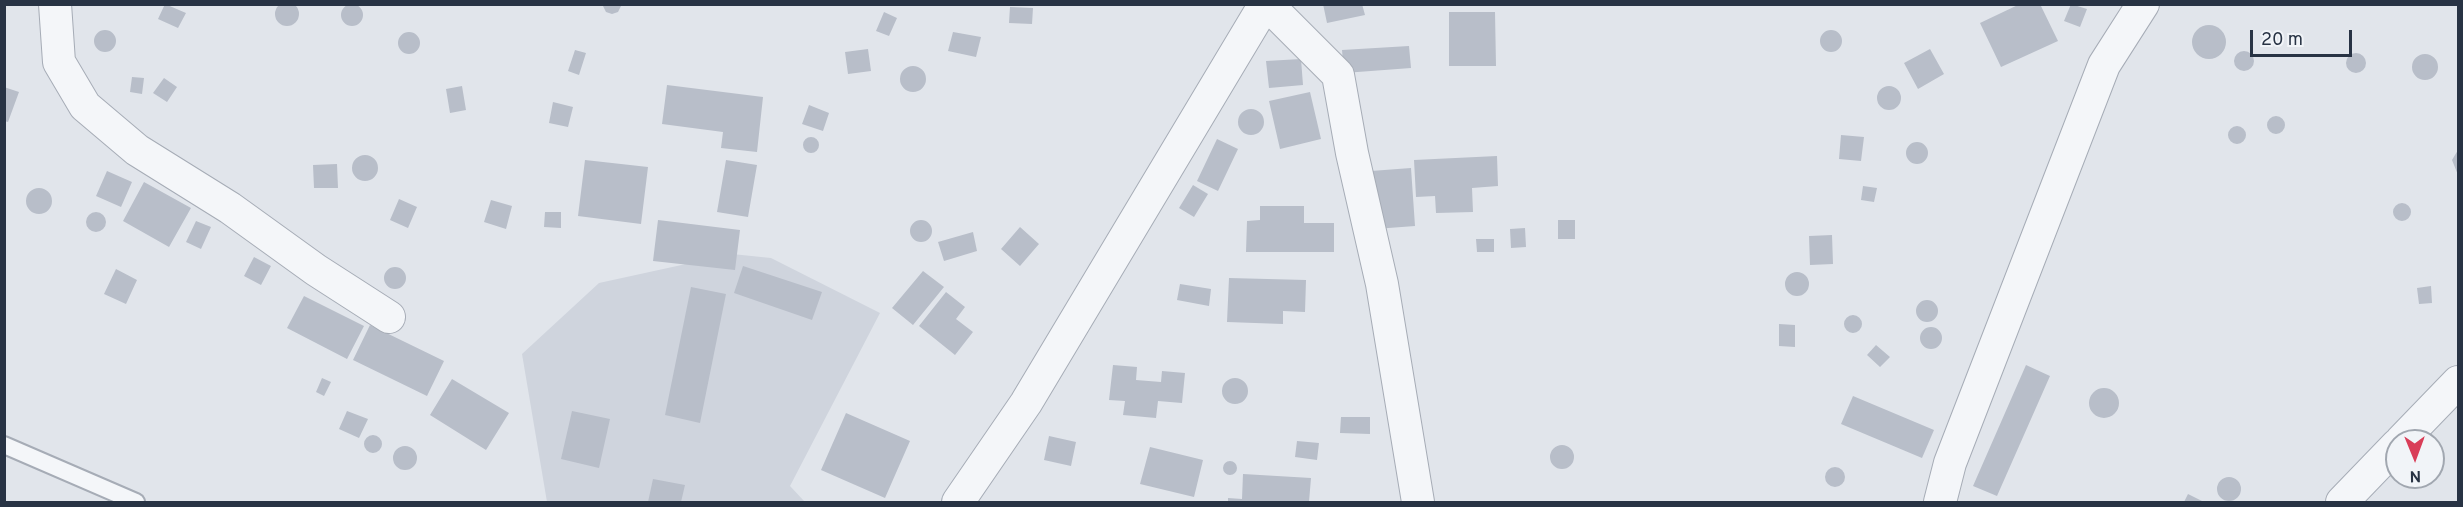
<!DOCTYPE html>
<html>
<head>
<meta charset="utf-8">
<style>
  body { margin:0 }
  #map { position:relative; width:2463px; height:507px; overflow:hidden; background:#e1e5eb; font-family:Overpass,sans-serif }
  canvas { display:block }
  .frame { position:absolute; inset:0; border:6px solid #283344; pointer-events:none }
  .north { position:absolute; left:2385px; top:429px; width:60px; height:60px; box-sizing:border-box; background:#f1f4f8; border:2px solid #a1a7b0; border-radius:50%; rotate:179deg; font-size:16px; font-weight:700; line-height:24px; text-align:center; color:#283344 }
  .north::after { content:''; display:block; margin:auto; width:21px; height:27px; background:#d93d58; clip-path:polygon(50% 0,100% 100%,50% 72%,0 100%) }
  .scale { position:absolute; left:2250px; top:30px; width:102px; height:27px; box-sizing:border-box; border:3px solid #283344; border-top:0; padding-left:8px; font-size:18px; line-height:21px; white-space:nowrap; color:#283344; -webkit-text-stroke:4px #f1f4f8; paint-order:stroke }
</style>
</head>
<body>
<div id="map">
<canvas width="2463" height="507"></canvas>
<div class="frame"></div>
<div class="north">N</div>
<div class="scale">20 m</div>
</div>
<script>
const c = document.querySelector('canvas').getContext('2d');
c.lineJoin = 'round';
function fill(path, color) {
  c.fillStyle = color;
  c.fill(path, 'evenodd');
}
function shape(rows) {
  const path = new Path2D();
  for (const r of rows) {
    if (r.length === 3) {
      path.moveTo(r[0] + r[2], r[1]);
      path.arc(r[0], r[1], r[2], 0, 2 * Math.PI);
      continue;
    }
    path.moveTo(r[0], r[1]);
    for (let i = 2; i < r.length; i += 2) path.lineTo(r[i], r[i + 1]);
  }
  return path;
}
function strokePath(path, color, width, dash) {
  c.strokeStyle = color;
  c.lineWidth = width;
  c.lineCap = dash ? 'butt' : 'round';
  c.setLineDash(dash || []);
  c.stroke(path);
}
fill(shape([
  [732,254,771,258,880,313,790,486,805,502,547,502,522,354,599,283]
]), '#cfd4dd');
fill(shape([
  [287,14,12],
  [352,15,11],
  [165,4,186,13,178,28,158,19],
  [602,4,622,4,618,12,612,14,606,12],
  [1323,4,1362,4,1365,15,1327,23],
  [2020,4,2040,4,2058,41,2001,67,1980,23],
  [2071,4,2087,9,2080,27,2064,21],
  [1010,7,1033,8,1032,24,1009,23],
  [884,12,897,18,889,36,876,31],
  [1449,12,1495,12,1496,66,1449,66],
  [2209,42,17],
  [105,41,11],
  [1831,41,11],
  [409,43,11],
  [953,32,981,37,976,57,948,51],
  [1409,46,1411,68,1344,73,1342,50],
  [868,49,871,71,848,74,845,52],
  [1930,49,1944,74,1918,89,1904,63],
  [575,50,586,53,579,75,568,71],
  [2244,61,10],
  [2356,63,10],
  [2425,67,13],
  [1301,59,1303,85,1269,88,1266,61],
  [913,79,13],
  [132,77,144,78,142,94,130,92],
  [164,78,177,87,167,102,153,93],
  [667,85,763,97,757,152,721,148,723,132,662,124],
  [1889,98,12],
  [462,86,466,110,450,113,446,89],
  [4,87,19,92,8,122,4,121],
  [1310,92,1321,139,1280,149,1269,101],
  [553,102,573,107,568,127,549,123],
  [809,105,829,113,823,131,802,124],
  [1251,122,13],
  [2276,125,9],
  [2237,135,9],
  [1841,135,1864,137,1861,161,1839,159],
  [811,145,8],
  [1217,139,1238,149,1218,191,1197,181],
  [1917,153,11],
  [2458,150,2458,175,2452,160],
  [365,168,13],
  [1497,156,1498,186,1472,188,1473,212,1436,213,1435,196,1416,197,1414,160],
  [585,160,648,167,641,224,578,216],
  [726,160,757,165,748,217,717,212],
  [337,164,338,188,314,188,313,165],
  [1411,168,1415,226,1375,229,1371,171],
  [107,171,132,182,121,207,96,196],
  [144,182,191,208,169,247,123,221],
  [1193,185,1208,194,1194,217,1179,208],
  [1863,186,1877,188,1874,202,1861,200],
  [39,201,13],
  [399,199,417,207,408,228,390,220],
  [491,200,512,206,506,229,484,222],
  [2402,212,9],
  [1260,206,1304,206,1304,223,1334,223,1334,252,1246,252,1247,221,1260,220],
  [96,222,10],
  [545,212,561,212,561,228,544,227],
  [921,231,11],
  [658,220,740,230,735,270,653,261],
  [1558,220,1575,220,1575,239,1558,239],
  [196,221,211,227,201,249,186,242],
  [1020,227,1039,244,1020,266,1001,249],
  [1525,228,1526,247,1511,248,1510,229],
  [973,232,977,251,944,261,938,242],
  [1832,235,1833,264,1810,265,1809,236],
  [1476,239,1494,239,1494,252,1477,252],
  [254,257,271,266,261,285,244,276],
  [743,266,822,292,812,320,734,293],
  [395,278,11],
  [116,269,137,280,126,304,104,294],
  [923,271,944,287,913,325,892,308],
  [1797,284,12],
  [1229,278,1306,280,1305,312,1283,311,1283,324,1227,322],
  [1180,284,1211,289,1209,306,1177,300],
  [2431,286,2432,303,2419,304,2417,288],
  [691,287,726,294,700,423,665,415],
  [946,292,965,307,956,319,973,332,955,355,919,326],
  [304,296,364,326,347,359,287,328],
  [1927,311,11],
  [1853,324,9],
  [1779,324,1795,325,1795,347,1779,346],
  [370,325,444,361,427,396,353,360],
  [1931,338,11],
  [1876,345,1890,357,1880,367,1867,355],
  [1113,365,1137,367,1136,380,1161,382,1162,371,1185,373,1182,403,1158,401,1156,418,1123,415,1125,401,1109,400],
  [2026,365,2050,376,1997,496,1973,486],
  [322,378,331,382,324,396,316,392],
  [1235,391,13],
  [452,379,509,413,486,450,430,415],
  [2104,403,15],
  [1853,396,1934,430,1922,458,1841,424],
  [347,411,368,419,359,438,339,429],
  [572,411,610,419,599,468,561,459],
  [846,413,910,441,885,498,821,470],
  [1341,417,1370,417,1370,434,1340,433],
  [373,444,9],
  [1049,436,1076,442,1071,466,1044,460],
  [1297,441,1319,443,1317,460,1295,457],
  [1562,457,12],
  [405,458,12],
  [1150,447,1203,460,1194,497,1140,484],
  [1230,468,7],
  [1835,477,10],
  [1243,474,1311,478,1309,502,1228,502,1228,498,1242,499],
  [2229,489,12],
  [653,479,685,485,681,502,648,502],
  [2188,494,2204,502,2184,502]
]), '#b8bec9');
const lane = shape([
  [4,445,136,502]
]);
const street = shape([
  [55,4,59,62,85,106,137,150,230,208,316,270,389,317],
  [1267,4,1338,75,1352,153,1382,284,1418,502],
  [2401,441,2458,382],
  [958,502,1026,403,1265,4],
  [1940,502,1950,463,2104,65,2143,4],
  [2342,502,2397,445]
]);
strokePath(lane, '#a6acb6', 20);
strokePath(street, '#a6acb6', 34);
strokePath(lane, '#f4f6f9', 16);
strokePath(street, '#f4f6f9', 32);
</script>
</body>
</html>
